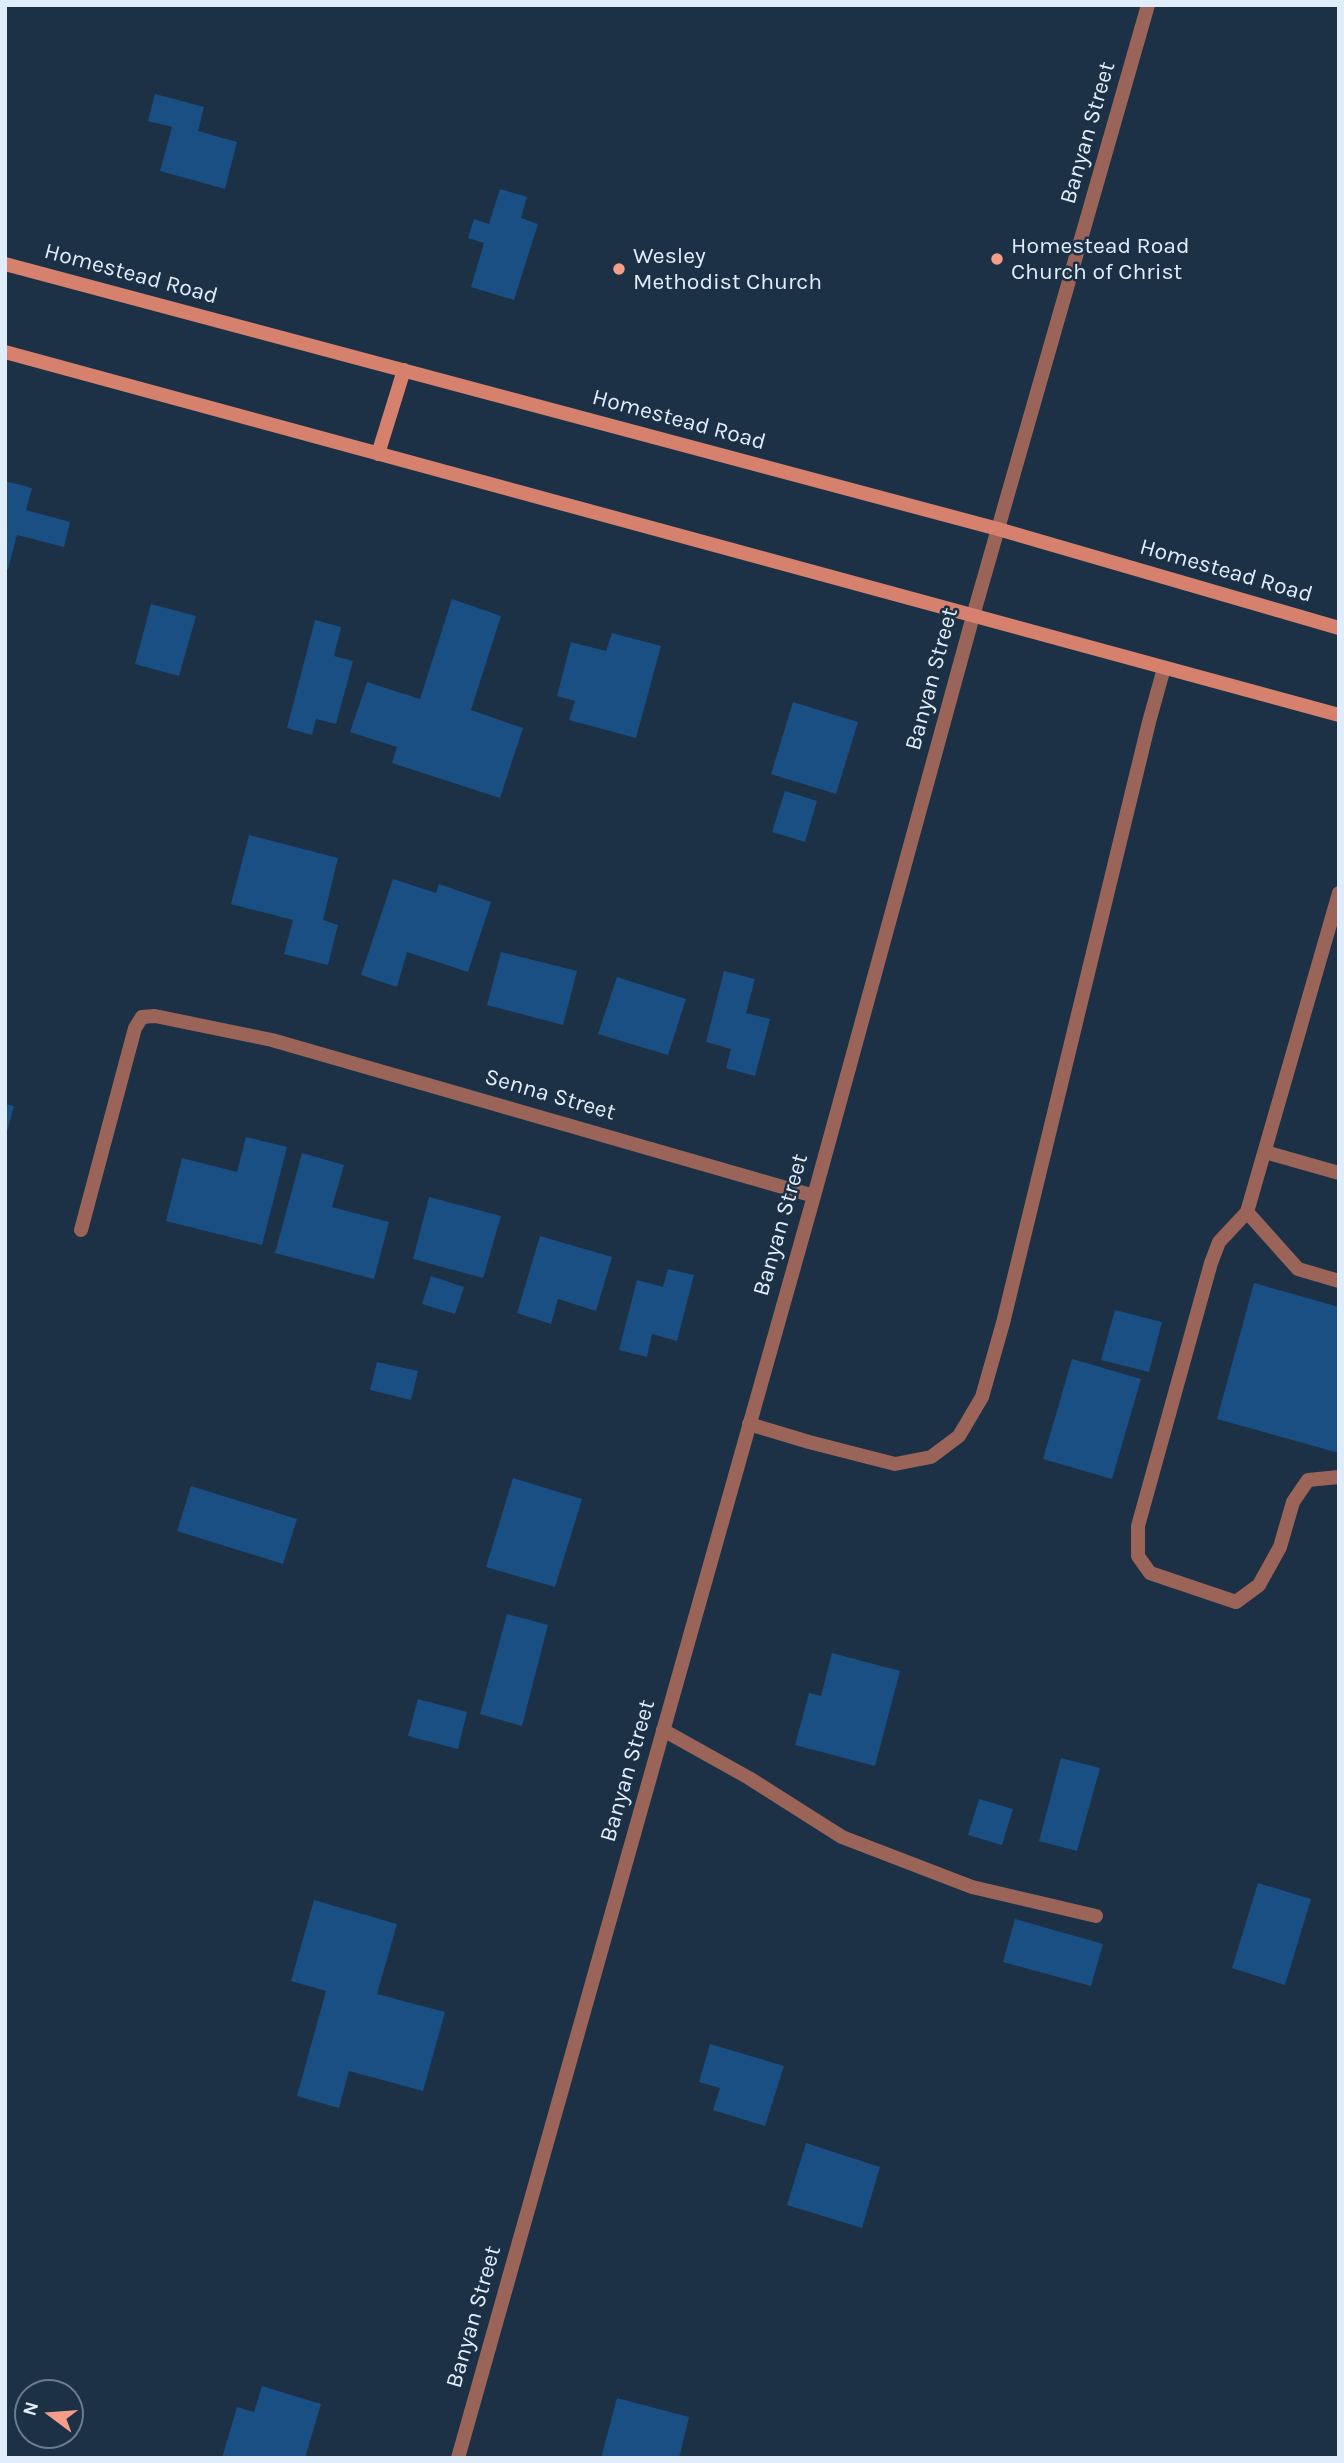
<!DOCTYPE html>
<html>
<head>
<meta charset="utf-8">
<style>
  body { margin:0 }
  #map { position:relative; width:1344px; height:2463px; overflow:hidden; background:#1c3046; font-family:Karla,sans-serif }
  canvas { display:block }
  .frame { position:absolute; inset:0; border:7px solid #e0edfb; pointer-events:none }
  .north { position:absolute; left:14px; top:2379px; width:70px; height:70px; box-sizing:border-box; background:#1c3046; border:2px solid #6a7c8e; border-radius:50%; rotate:286deg; font-size:19px; font-weight:700; line-height:28px; text-align:center; color:#e0edfb }
  .north::after { content:''; display:block; margin:auto; width:24px; height:32px; background:#f49e8a; clip-path:polygon(50% 0,100% 100%,50% 72%,0 100%) }
</style>
</head>
<body>
<div id="map">
<canvas width="1344" height="2463"></canvas>
<div class="frame"></div>
<div class="north">N</div>
</div>
<script>
const c = document.querySelector('canvas').getContext('2d');
c.lineJoin = 'round';
function fill(path, color) {
  c.fillStyle = color;
  c.fill(path, 'evenodd');
}
function shape(rows) {
  const path = new Path2D();
  for (const r of rows) {
    path.moveTo(r[0], r[1]);
    for (let i = 2; i < r.length; i += 2) path.lineTo(r[i], r[i + 1]);
  }
  return path;
}
function strokePath(path, color, width, dash) {
  c.strokeStyle = color;
  c.lineWidth = width;
  c.lineCap = dash ? 'butt' : 'round';
  c.setLineDash(dash || []);
  c.stroke(path);
}
function write(font, color, halo, rows, align = 'center') {
  c.font = font + ' Karla,sans-serif';
  c.lineWidth = 5;
  c.setLineDash([]);
  c.textBaseline = 'middle';
  c.strokeStyle = halo;
  c.fillStyle = color;
  for (const [text, x, y, turn = 0] of rows) {
    c.save();
    c.translate(x, y);
    c.rotate((+turn || 0) * Math.PI / 180);
    c.textAlign = isNaN(turn) ? turn : align;
    if (halo) c.strokeText(text, 0, 0);
    c.fillText(text, 0, 0);
    c.restore();
  }
}
fill(shape([
  [155,94,204,107,198,131,237,142,225,189,160,171,172,127,148,121],
  [500,189,527,197,521,218,538,224,514,300,471,287,484,243,468,238,474,219,489,224],
  [5,481,32,488,26,510,70,522,64,547,17,535,8,569,5,568],
  [452,599,501,616,471,710,523,728,500,798,392,763,397,747,350,732,367,682,420,699],
  [151,604,196,616,179,676,135,664],
  [315,620,341,627,334,656,353,661,336,724,316,719,312,735,287,728],
  [612,633,661,646,636,738,569,720,575,701,557,696,571,642,606,651],
  [793,702,858,722,836,794,771,774],
  [785,791,817,801,805,842,772,832],
  [249,835,338,858,323,920,338,925,328,965,284,954,293,920,231,904],
  [393,879,436,893,439,884,491,902,468,972,407,952,397,987,361,975],
  [501,952,577,971,563,1025,487,1005],
  [724,971,755,979,746,1013,770,1019,755,1076,726,1068,731,1049,706,1042],
  [617,977,686,999,668,1055,598,1034],
  [5,1104,14,1106,6,1135,5,1135],
  [246,1137,287,1147,262,1245,166,1221,182,1158,237,1172],
  [302,1153,344,1165,332,1207,389,1222,374,1279,275,1253],
  [429,1197,501,1216,483,1278,413,1259],
  [540,1236,612,1257,596,1311,558,1299,551,1324,517,1313],
  [668,1269,694,1275,677,1341,652,1334,647,1357,619,1350,637,1280,663,1287],
  [431,1276,464,1287,455,1314,422,1304],
  [1254,1283,1339,1307,1339,1453,1217,1419],
  [1115,1310,1162,1322,1149,1372,1101,1360],
  [1072,1359,1141,1379,1112,1479,1043,1459],
  [377,1362,418,1371,411,1400,370,1390],
  [513,1478,582,1499,555,1587,486,1567],
  [191,1486,297,1519,283,1564,177,1531],
  [507,1614,548,1625,522,1726,480,1714],
  [832,1653,900,1671,875,1766,795,1745,809,1693,821,1696],
  [418,1699,467,1712,458,1749,408,1736],
  [1061,1758,1100,1768,1077,1851,1039,1841],
  [979,1799,1013,1809,1002,1845,968,1835],
  [1258,1883,1311,1899,1285,1985,1232,1968],
  [314,1900,397,1924,377,1994,445,2012,423,2091,349,2071,339,2108,297,2096,326,1991,291,1981],
  [1015,1919,1103,1944,1091,1986,1003,1962],
  [710,2044,784,2066,765,2126,713,2110,720,2088,699,2082],
  [806,2143,880,2167,862,2228,787,2205],
  [262,2386,321,2404,305,2458,222,2458,237,2407,254,2412],
  [617,2398,689,2417,679,2458,601,2458]
]), '#1a4f83');
strokePath(shape([
  [1339,893,1247,1212,1298,1269,1339,1281],
  [1265,1152,1339,1173],
  [1247,1212,1219,1242,1211,1263,1138,1526,1138,1556,1150,1573,1236,1602,1259,1585,1280,1547,1293,1502,1308,1480,1339,1477],
  [81,1230,135,1028,142,1017],
  [749,1424,809,1442,895,1464,931,1457,959,1436,982,1397,1003,1323,1149,722,1164,668],
  [663,1730,749,1778,842,1837,972,1887,1096,1916]
]), '#9a6458', 14);
strokePath(shape([
  [142,1017,155,1016,272,1040,814,1196],
  [458,2458,814,1196,973,616,1148,5]
]), '#9a6458', 14);
strokePath(shape([
  [5,264,998,529,1339,628],
  [5,352,1339,715],
  [378,454,404,370]
]), '#d6816e', 14);
for (const [x, y, r, color] of [
  [997,259,7,"#f49e8a"],
  [619,269,7,"#f49e8a"]
]) {
  const dot = new Path2D();
  dot.arc(x, y, r, 0, 2 * Math.PI);
  c.fillStyle = color;
  c.fill(dot);
  strokePath(dot, '#1c3046', 2.5);
}
write('23px', '#e0edfb', '#1c3046', [
  ["Banyan Street",1088,133,-74],
  ["Homestead Road",131,274,15],
  ["Homestead Road",679,420,15],
  ["Homestead Road",1226,571,16],
  ["Banyan Street",932,679,-75],
  ["Senna Street",550,1095,16],
  ["Banyan Street",781,1225,-74],
  ["Banyan Street",628,1771,-74],
  ["Banyan Street",474,2317,-74]
]);
write('23px', '#e0edfb', '#1c3046', [
  ["Homestead Road",1011,246],
  ["Church of Christ",1011,272],
  ["Wesley",633,256],
  ["Methodist Church",633,282]
], 'left');
</script>
</body>
</html>
